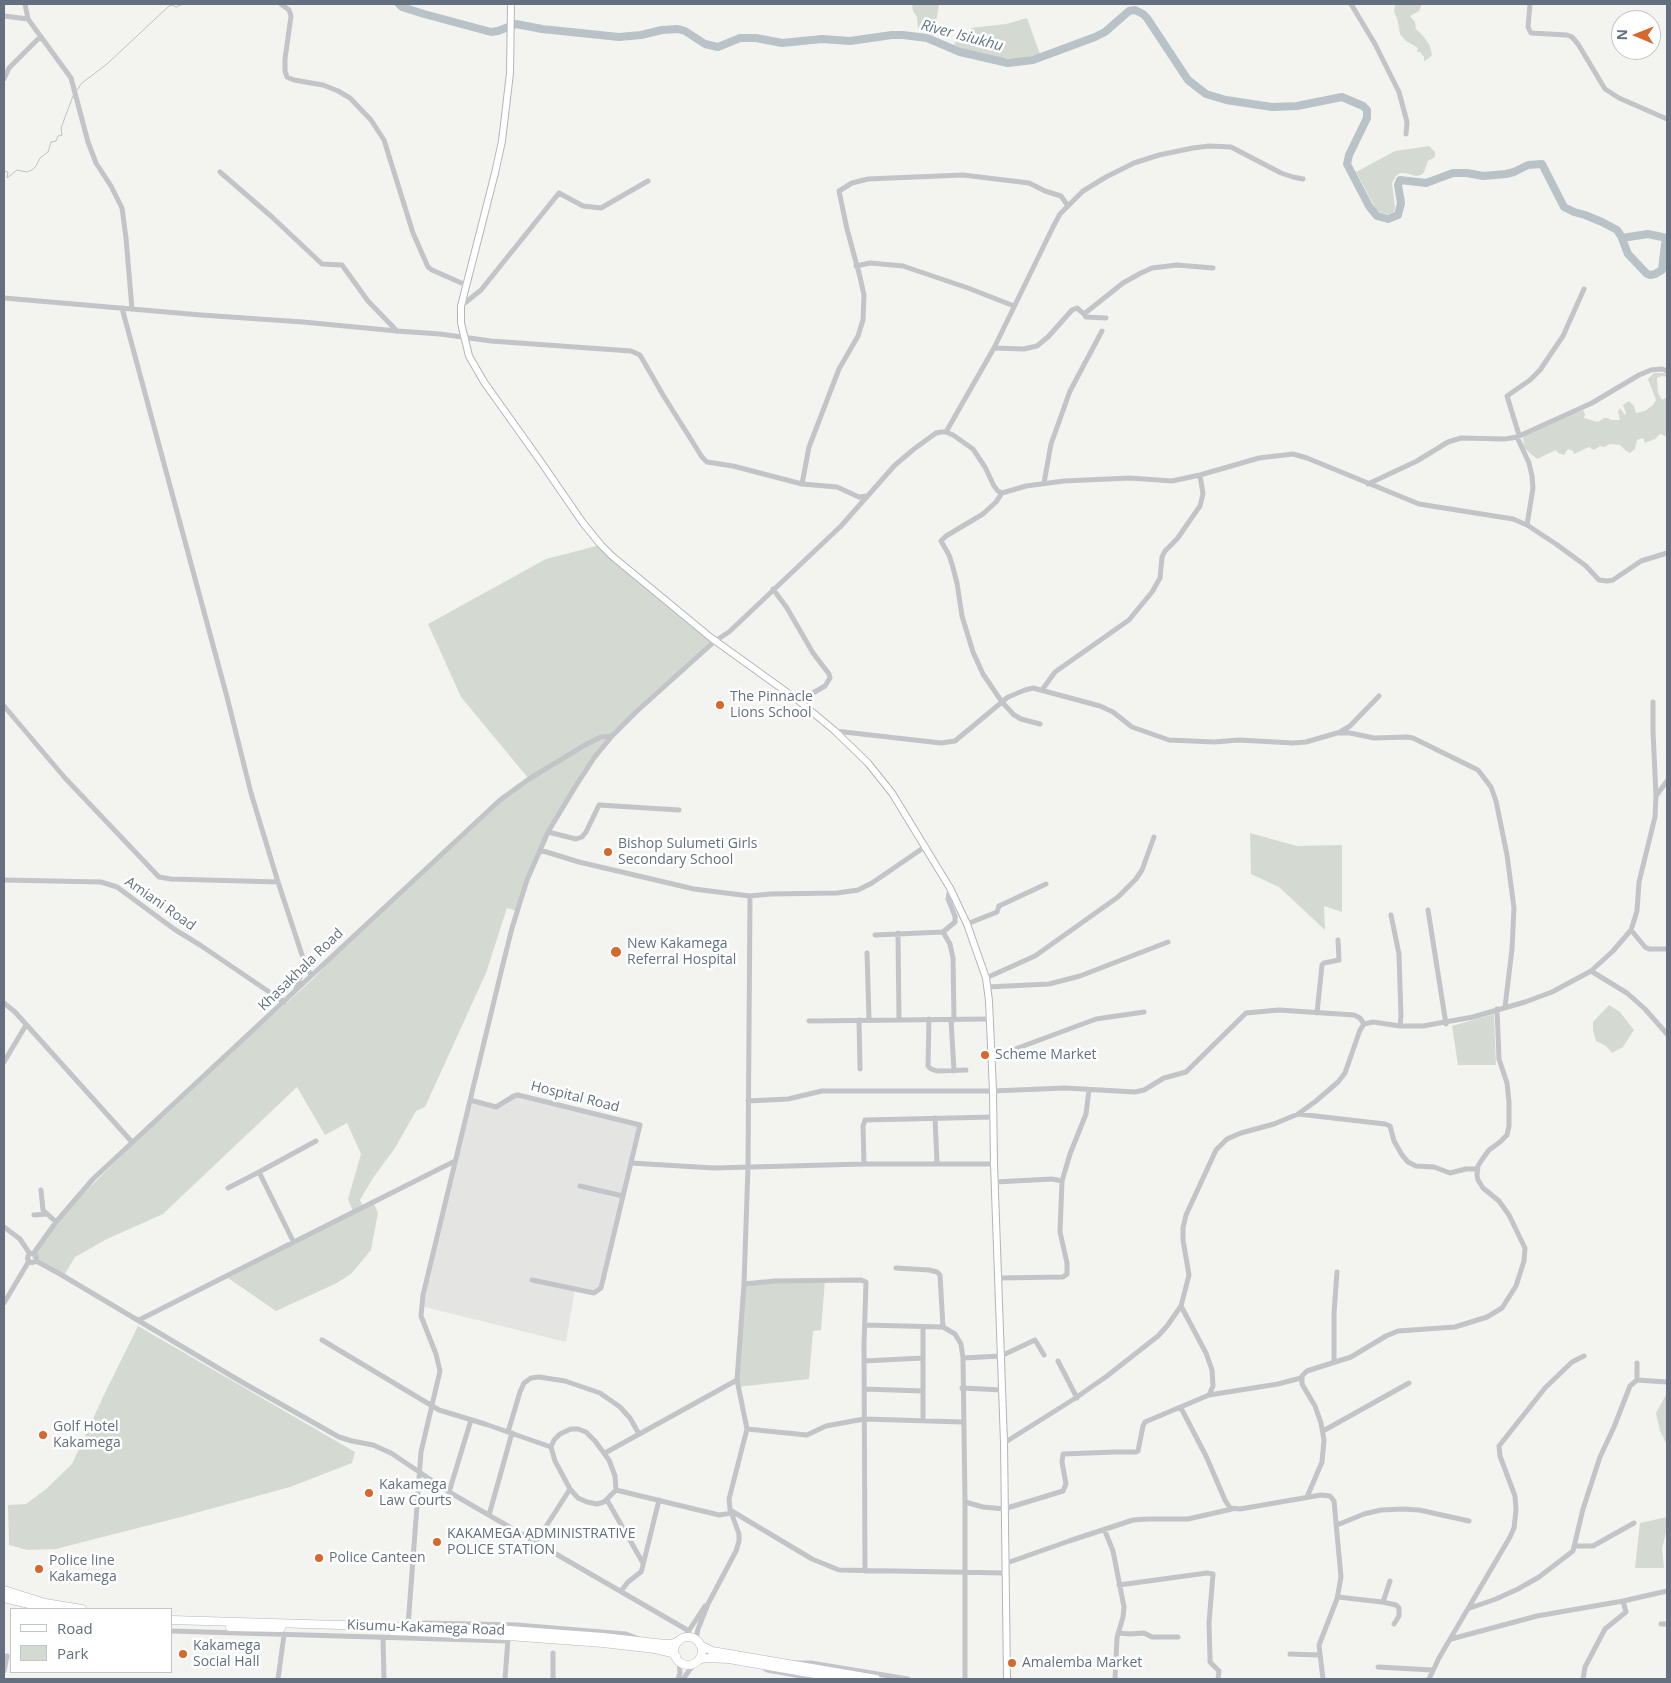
<!DOCTYPE html>
<html>
<head>
<meta charset="utf-8">
<style>
  body { margin:0 }
  #map { position:relative; width:1671px; height:1683px; overflow:hidden; background:#f3f4f0; font-family:"Open Sans",sans-serif }
  canvas { display:block }
  .frame { position:absolute; inset:0; border:5px solid #64707f; pointer-events:none }
  .legend { position:absolute; left:10px; top:1608px; width:162px; height:65px; box-sizing:border-box; background:#fff; border:1px solid #c1c6cc; margin:0; padding:6px 9px; list-style:none; font-size:15px; color:#64707f }
  .legend li { display:flex; align-items:center; gap:10px; height:25px }
  .legend b { width:25px; border:1px solid #c1c6cc }
  .north { position:absolute; left:1611px; top:10px; width:50px; height:50px; box-sizing:border-box; background:#fff; border:1px solid #c1c6cc; border-radius:50%; rotate:271deg; font-size:14px; font-weight:700; line-height:20px; text-align:center; color:#64707f }
  .north::after { content:''; display:block; margin:auto; width:18px; height:22px; background:#d7682c; clip-path:polygon(50% 0,100% 100%,50% 72%,0 100%) }
</style>
</head>
<body>
<div id="map">
<canvas width="1671" height="1683"></canvas>
<div class="frame"></div>
<ul class="legend">
<li><b style="height:6px;background:#fff"></b>Road</li>
<li><b style="height:14px;background:#d4dad1"></b>Park</li>
</ul>
<div class="north">N</div>
</div>
<script>
const c = document.querySelector('canvas').getContext('2d');
c.lineJoin = 'round';
function fill(path, color) {
  c.fillStyle = color;
  c.fill(path, 'evenodd');
}
function shape(rows) {
  const path = new Path2D();
  for (const r of rows) {
    if (r.length === 3) {
      path.moveTo(r[0] + r[2], r[1]);
      path.arc(r[0], r[1], r[2], 0, 2 * Math.PI);
      continue;
    }
    path.moveTo(r[0], r[1]);
    for (let i = 2; i < r.length; i += 2) path.lineTo(r[i], r[i + 1]);
  }
  return path;
}
function strokePath(path, color, width, dash) {
  c.strokeStyle = color;
  c.lineWidth = width;
  c.lineCap = dash ? 'butt' : 'round';
  c.setLineDash(dash || []);
  c.stroke(path);
}
function write(font, color, halo, rows, align = 'center') {
  c.font = font + ' "Open Sans",sans-serif';
  c.lineWidth = 5;
  c.setLineDash([]);
  c.textBaseline = 'middle';
  c.strokeStyle = halo;
  c.fillStyle = color;
  for (const [text, x, y, turn = 0] of rows) {
    c.save();
    c.translate(x, y);
    c.rotate((+turn || 0) * Math.PI / 180);
    c.textAlign = isNaN(turn) ? turn : align;
    if (halo) c.strokeText(text, 0, 0);
    c.fillText(text, 0, 0);
    c.restore();
  }
}
fill(shape([
  [514,1096,640,1126,601,1287,595,1292,575,1288,566,1342,421,1306,470,1101,494,1107]
]), '#e4e5e3');
fill(shape([
  [912,4,939,4,934,36,918,30,917,17,913,11],
  [1395,4,1422,4,1419,11,1410,16,1415,22,1416,29,1424,37,1430,46,1432,55,1429,58,1424,61,1424,57,1420,52,1417,52,1418,48,1406,41,1400,34,1397,18,1394,12],
  [1027,18,1040,54,1019,59,999,58,972,53,954,45,956,40,971,41,971,28,1006,24],
  [1429,146,1435,152,1435,157,1428,161,1424,172,1421,175,1416,176,1405,173,1400,173,1396,176,1392,183,1395,208,1393,213,1388,214,1381,213,1376,209,1356,172,1395,151],
  [1654,373,1664,373,1667,374,1667,377,1662,376,1657,378,1658,393,1662,400,1667,397,1667,437,1660,434,1655,439,1645,443,1643,438,1637,440,1635,449,1630,453,1626,451,1620,445,1610,444,1604,447,1600,446,1594,450,1589,447,1574,454,1573,451,1568,449,1564,455,1558,453,1556,450,1537,459,1524,448,1523,437,1528,433,1583,410,1585,414,1584,418,1598,422,1604,418,1608,418,1611,420,1620,420,1618,412,1620,408,1625,415,1626,413,1623,405,1629,401,1634,406,1636,413,1645,411,1653,405,1656,400,1648,379],
  [600,545,715,641,611,735,545,836,517,911,507,908,486,973,425,1107,416,1111,395,1148,373,1178,360,1200,363,1207,373,1201,378,1213,371,1250,352,1273,337,1283,276,1311,228,1278,354,1214,348,1199,361,1154,347,1123,325,1135,297,1087,163,1214,107,1239,75,1257,63,1277,32,1258,60,1219,77,1200,134,1143,219,1063,313,979,346,944,406,887,528,778,461,697,428,624,546,559],
  [1250,833,1297,846,1342,845,1342,912,1324,906,1325,930,1279,887,1251,874],
  [1609,1005,1620,1012,1634,1030,1623,1047,1612,1053,1606,1046,1596,1041,1593,1030,1593,1022],
  [1494,1014,1496,1065,1458,1065,1452,1026],
  [825,1280,821,1330,813,1331,809,1379,737,1387,743,1284],
  [138,1326,355,1452,352,1463,290,1487,181,1517,56,1549,27,1550,9,1545,8,1505,26,1504,46,1489,72,1464,103,1397],
  [1667,1393,1667,1445,1660,1431,1656,1413],
  [1667,1517,1667,1528,1662,1549,1664,1568,1635,1568,1640,1523]
]), '#d4dad1');
strokePath(shape([
  [77,90,82,83,107,64,169,6,172,5,176,7,183,4],
  [4,171,8,172,7,178,17,170,27,172,32,170,36,166,40,158,48,152,51,142,56,141,58,136,62,135,61,128,73,96]
]), '#b9c2c7', 1);
strokePath(shape([
  [399,4,402,7,424,14,491,32,498,31,516,24,542,29,619,37,641,35,662,30,678,29,685,31,705,44,718,47,740,38,756,38,782,43,822,39,850,41,892,35,903,35,927,38,960,52,1008,63,1033,60,1095,37,1105,32,1129,11,1135,10,1143,14,1147,18,1188,80,1206,94,1226,100,1272,107,1297,106,1342,97,1363,106,1367,110,1367,118,1349,155,1347,164,1369,206,1377,216,1388,219,1398,215,1401,203,1398,185,1400,180,1426,183,1453,173,1467,173,1483,176,1506,174,1514,172,1528,165,1542,164,1564,207,1574,212,1585,215,1602,222,1617,230,1621,236,1628,254,1647,274,1650,275,1655,274,1662,270,1665,244,1667,239],
  [1622,238,1648,234,1667,238]
]), '#b9c2c7', 8);
const major = shape([
  [511,4,510,73,502,141,495,173,461,306,461,323,469,356,484,382,541,462,583,523,601,545,612,556,710,637,799,701,835,731,868,763,892,793,950,888,967,924,986,978,989,1001,993,1091,994,1164,1004,1443,1007,1679]
]);
const highway = shape([
  [4,1590,45,1603,82,1609],
  [4,1598,50,1609],
  [171,1620,509,1630,603,1637,665,1644,672,1644,679,1641],
  [230,1627,281,1628],
  [392,1631,508,1636,603,1643,655,1649,672,1653,676,1656],
  [688,1651,14],
  [700,1645,712,1651,876,1679],
  [699,1660,704,1658,729,1659,843,1679]
]);
strokePath(major, '#b2b6b9', 8);
strokePath(highway, '#b4b6b9', 9);
strokePath(shape([
  [25,4,28,19,71,78,88,142,96,163,111,186,122,208,126,238,132,309],
  [281,4,289,10,291,16,285,59,285,71,287,77,294,80,323,85,338,91,350,98,371,120,384,140,413,233,428,267,432,270,466,285],
  [1351,4,1375,44,1399,92,1407,122,1406,134],
  [1530,4,1528,27,1531,33,1567,35,1572,37,1578,44,1605,89,1619,98,1667,119],
  [4,16,28,19],
  [4,79,9,68,40,37],
  [220,172,272,217,322,264,342,265,368,301,397,331],
  [856,266,870,263,903,266,968,288,1014,306],
  [4,298,201,315,303,322,397,331,440,334,491,341,631,351,640,355,663,395,702,457,707,462,733,466,802,484,837,487,859,497,867,496],
  [461,306,481,290,559,193,583,206,601,208,648,181],
  [122,308,227,697,251,793,278,882,305,964,311,975],
  [1106,318,1086,317,1084,314,1123,283,1141,273,1152,268,1177,265,1213,268],
  [994,348,1024,349,1037,346,1048,337,1072,310,1077,308,1084,314],
  [946,432,994,348,1053,227,1060,214,1083,191,1106,177,1134,163,1159,155,1193,148,1209,146,1231,147,1281,173,1293,177,1303,179],
  [1519,435,1507,396,1530,380,1540,370,1563,336,1584,289],
  [1517,437,1529,463,1532,476,1533,488,1527,525],
  [1044,483,1051,444,1070,391,1102,331],
  [802,484,809,447,839,369,858,336,863,320,864,295,860,277,847,229,839,191,852,183,868,179,963,175,1029,183,1045,191,1061,196,1068,206],
  [1368,484,1417,461,1448,442,1461,438,1505,439,1517,437,1592,403,1639,375,1651,370,1662,369,1667,371],
  [1002,493,996,502,983,514,946,536,941,541,949,555,952,564,957,583,962,616,973,652,983,674,1002,702,1014,715,1021,719,1040,724],
  [773,589,787,608,813,653,829,674,830,678,825,686,799,701],
  [1042,690,1055,672,1129,620,1152,592,1160,578,1162,557,1165,551,1177,539,1200,506,1203,494,1200,475],
  [4,706,65,778,159,877,171,879,278,882],
  [835,731,941,743,955,741,1008,697,1025,690,1033,688,1100,706,1113,712,1132,727,1169,740,1214,742,1239,740,1293,743,1306,742,1337,733,1350,733,1374,738,1407,737,1413,738,1478,770,1491,787,1496,801,1507,855,1514,908,1512,949,1505,1007],
  [1340,732,1350,726,1379,696],
  [1656,796,1667,781],
  [548,832,576,839,582,837,586,832,599,805,679,810],
  [540,850,579,862,694,889,750,896,770,894,837,893,858,890,872,883,926,846],
  [4,880,101,882,117,887,174,929,200,945,284,1002],
  [1428,910,1446,1024],
  [1391,915,1399,954,1401,1016,1400,1026],
  [967,924,997,912,999,906,1046,884],
  [1631,930,1645,947,1649,949,1667,949],
  [943,932,950,944,953,958,954,1020],
  [898,933,899,1019],
  [875,935,943,932,955,922,955,916,948,899,950,888],
  [867,953,869,1019],
  [1591,971,1627,993,1645,1009,1667,1034],
  [986,978,1035,956,1118,897,1136,879,1142,870,1154,837],
  [987,987,1049,984,1080,976,1168,942],
  [296,989,305,964],
  [4,1003,15,1012,132,1142],
  [1317,1013,1322,965,1324,963,1339,960,1338,940],
  [929,1019,928,1066,931,1069,937,1071,966,1070],
  [859,1020,860,1069],
  [951,1020,954,1071],
  [809,1021,990,1019],
  [991,1058,1096,1019,1144,1012],
  [4,1062,26,1025],
  [470,1100,496,1107,514,1096,518,1095,640,1125,601,1288,594,1293,532,1280],
  [748,1101,788,1099,822,1091,993,1091,1065,1088,1135,1092,1144,1090,1164,1078,1186,1072,1246,1013,1279,1010,1354,1015,1360,1018,1364,1024],
  [1298,1114,1385,1124,1390,1126,1394,1141,1402,1155,1408,1162,1416,1166,1434,1167,1450,1173,1466,1169,1477,1169],
  [935,1118,937,1163],
  [631,1163,714,1168,864,1164,994,1164],
  [864,1164,863,1126,865,1120,994,1117],
  [995,1182,1052,1179,1062,1181,1070,1154,1086,1114,1089,1090],
  [580,1186,623,1196],
  [228,1188,259,1172],
  [41,1190,43,1210,56,1222],
  [34,1215,47,1214],
  [4,1227,20,1239,30,1254],
  [293,1241,259,1172,316,1141],
  [32,1258,4.5],
  [33,1254,56,1222,93,1179,500,800,529,779,585,745,601,737,612,736],
  [36,1261,60,1274,240,1381,339,1437,352,1441,373,1445,391,1453,449,1492,689,1631],
  [896,1268,929,1270,937,1272,940,1275,943,1327],
  [999,1278,1063,1277,1067,1274,1067,1263,1060,1232,1062,1181],
  [744,1284,775,1281,861,1280,866,1282,864,1344,865,1571],
  [4,1303,29,1261],
  [139,1320,455,1161],
  [865,1325,943,1327,955,1334,961,1344,963,1358,965,1502,965,1679],
  [923,1327,923,1420],
  [322,1340,439,1410,485,1424,551,1447],
  [963,1358,1001,1356,1035,1340,1044,1355],
  [864,1361,923,1358],
  [1058,1361,1077,1398],
  [1334,1362,1334,1313,1337,1272],
  [1637,1380,1667,1382],
  [962,1388,1002,1390],
  [864,1389,923,1391],
  [1209,1395,1278,1384,1301,1378],
  [1181,1408,1206,1456,1225,1500,1230,1508,1240,1509,1321,1495,1330,1496,1334,1501,1341,1577,1337,1599,1319,1645,1323,1679],
  [571,1429,578,1429,586,1432,595,1441,609,1460,615,1476,616,1490,604,1502,597,1504,587,1502,578,1498,570,1489,555,1461,551,1447,554,1440,560,1434,571,1429],
  [747,1429,807,1435,826,1426,864,1419,963,1422],
  [1323,1431,1409,1383],
  [508,1432,520,1392,524,1383,531,1378,539,1377,565,1381,600,1393,620,1407,630,1418,639,1434],
  [1004,1443,1074,1399,1107,1376,1158,1336,1167,1326,1181,1306,1189,1275,1183,1240,1183,1228,1186,1215,1216,1150,1227,1139,1241,1133,1274,1124,1298,1114,1316,1101,1338,1082,1345,1073,1360,1030,1364,1024,1373,1022,1400,1026,1423,1026,1473,1017,1525,1002,1552,992,1591,971,1613,951,1631,930,1637,911,1639,882,1655,817,1656,796,1653,731,1653,702],
  [605,1453,737,1380],
  [616,1490,719,1515,732,1513],
  [449,1492,471,1420],
  [1307,1497,1322,1462,1324,1440,1321,1423,1315,1406,1302,1384,1302,1376,1307,1371,1351,1357,1386,1336,1398,1331,1455,1327,1487,1317,1502,1308,1516,1286,1524,1261,1525,1248,1523,1244,1509,1215,1499,1201,1483,1188,1478,1180,1477,1175,1478,1166,1481,1161,1489,1150,1500,1142,1507,1135,1509,1126,1509,1102,1507,1083,1499,1059,1497,1009],
  [607,1500,643,1563],
  [965,1502,983,1507,1004,1509,1063,1491,1066,1484,1062,1462,1063,1454,1115,1452,1136,1452,1138,1451,1143,1426,1145,1422,1209,1395,1213,1386,1212,1370,1206,1353,1181,1306],
  [730,1510,812,1559,839,1570,1005,1573],
  [489,1515,512,1433],
  [1337,1525,1364,1514,1381,1510,1403,1509,1419,1510,1469,1521],
  [1105,1531,1113,1551,1124,1607,1123,1617,1117,1638,1115,1679],
  [536,1542,570,1489],
  [1574,1546,1593,1546,1634,1523],
  [1004,1564,1069,1541,1133,1520,1147,1519,1188,1519,1232,1509],
  [1119,1585,1207,1573,1213,1574,1209,1623,1210,1658,1210,1662,1219,1671,1218,1679],
  [621,1591,628,1582,641,1572,642,1569,659,1500],
  [1338,1597,1382,1602,1384,1599,1390,1581],
  [1623,1601,1667,1591],
  [1382,1602,1396,1605,1399,1608,1399,1616,1394,1624],
  [1470,1608,1496,1599,1518,1589,1539,1577,1573,1551,1583,1509,1600,1457,1614,1427,1630,1386,1637,1380,1637,1363],
  [1661,1624,1667,1624],
  [171,1631,508,1641],
  [1118,1633,1130,1634,1144,1633,1152,1637,1178,1637],
  [383,1638,384,1679],
  [684,1638,705,1606],
  [639,1639,626,1634,517,1625,425,1623,408,1626,421,1452,440,1371,436,1354,421,1316,423,1295,502,968,512,928,527,880,548,832,577,784,594,758,612,736,636,712,715,641,729,632,841,526,895,465,914,449,936,433,941,432,946,432,953,435,973,449,985,467,994,486,998,491,1002,493,1026,486,1064,481,1130,478,1172,481,1200,475,1259,458,1293,454,1307,458,1419,504,1513,519,1527,525,1556,544,1586,566,1599,580,1607,581,1613,580,1641,561,1667,553],
  [1451,1639,1537,1616,1623,1601,1626,1612,1605,1629,1585,1667,1583,1679],
  [696,1640,698,1629,708,1604,736,1551,739,1541,739,1534,730,1509,729,1499,747,1429,737,1380,744,1284,748,1167,750,896],
  [1290,1654,1319,1655],
  [794,1663,811,1663,908,1679],
  [762,1666,767,1670,819,1679],
  [1378,1667,1432,1670],
  [4,1671,7,1656],
  [278,1679,284,1635],
  [505,1679,508,1639],
  [553,1679,553,1653],
  [678,1679,680,1673,679,1661],
  [683,1679,694,1664],
  [1429,1679,1439,1658,1510,1537,1514,1528,1516,1510,1515,1496,1500,1456,1499,1446,1545,1388,1572,1362,1584,1356]
]), '#c2c4c8', 5);
strokePath(major, '#fff', 6);
strokePath(highway, '#fff', 8);
for (const [x, y, r, color] of [
  [720,705,5,"#d7682c"],
  [608,852,5,"#d7682c"],
  [616,952,6,"#d7682c"],
  [985,1055,5,"#d7682c"],
  [43,1435,5,"#d7682c"],
  [369,1493,5,"#d7682c"],
  [437,1542,5,"#d7682c"],
  [319,1558,5,"#d7682c"],
  [39,1569,5,"#d7682c"],
  [183,1654,5,"#d7682c"],
  [1012,1663,5,"#d7682c"]
]) {
  const dot = new Path2D();
  dot.arc(x, y, r, 0, 2 * Math.PI);
  c.fillStyle = color;
  c.fill(dot);
  strokePath(dot, '#fff', 2);
}
write('14px', '#64707f', '#fff', [
  ["The Pinnacle",730,697],
  ["Lions School",730,713],
  ["Bishop Sulumeti Girls",618,844],
  ["Secondary School",618,860],
  ["New Kakamega",627,944],
  ["Referral Hospital",627,960],
  ["Scheme Market",995,1055],
  ["Golf Hotel",53,1427],
  ["Kakamega",53,1443],
  ["Kakamega",379,1485],
  ["Law Courts",379,1501],
  ["KAKAMEGA ADMINISTRATIVE",447,1534],
  ["POLICE STATION",447,1550],
  ["Police Canteen",329,1558],
  ["Police line",49,1561],
  ["Kakamega",49,1577],
  ["Kakamega",193,1646],
  ["Social Hall",193,1662],
  ["Amalemba Market",1022,1663]
], 'left');
write('14px', '#64707f', '#fff', [
  ["Amiani Road",160,904,35],
  ["Khasakhala Road",301,970,-44],
  ["Hospital Road",575,1097,14],
  ["Kisumu-Kakamega Road",426,1628,2]
]);
write('italic 15px', '#657884', '#fff', [
  ["River Isiukhu",962,36,15]
]);
</script>
</body>
</html>
